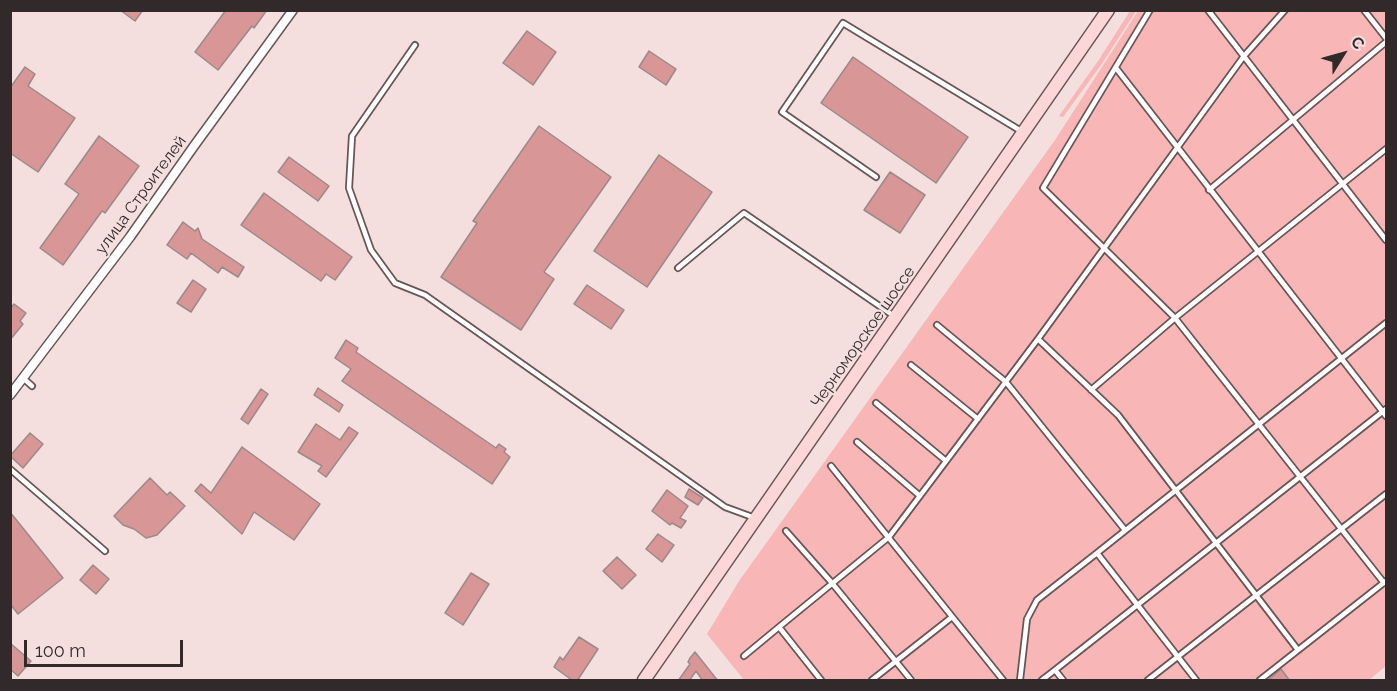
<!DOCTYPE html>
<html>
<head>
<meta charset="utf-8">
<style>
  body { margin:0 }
  #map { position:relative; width:1397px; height:691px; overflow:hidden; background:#f4dfde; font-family:Raleway,sans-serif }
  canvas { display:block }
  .frame { position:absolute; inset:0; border:12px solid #322a2a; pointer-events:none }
  .north { position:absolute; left:1313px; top:24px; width:60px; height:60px; -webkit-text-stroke:4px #f4dfde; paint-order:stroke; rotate:53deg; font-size:16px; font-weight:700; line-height:24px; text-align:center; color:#322a2a }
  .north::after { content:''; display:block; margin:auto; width:21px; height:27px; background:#322a2a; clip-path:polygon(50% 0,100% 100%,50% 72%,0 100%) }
  .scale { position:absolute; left:24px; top:640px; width:159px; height:27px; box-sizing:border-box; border:3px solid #322a2a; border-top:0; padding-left:8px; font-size:18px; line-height:21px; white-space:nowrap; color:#322a2a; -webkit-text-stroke:4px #f4dfde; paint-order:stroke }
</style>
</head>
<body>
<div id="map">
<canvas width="1397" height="691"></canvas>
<div class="frame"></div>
<div class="north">С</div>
<div class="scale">100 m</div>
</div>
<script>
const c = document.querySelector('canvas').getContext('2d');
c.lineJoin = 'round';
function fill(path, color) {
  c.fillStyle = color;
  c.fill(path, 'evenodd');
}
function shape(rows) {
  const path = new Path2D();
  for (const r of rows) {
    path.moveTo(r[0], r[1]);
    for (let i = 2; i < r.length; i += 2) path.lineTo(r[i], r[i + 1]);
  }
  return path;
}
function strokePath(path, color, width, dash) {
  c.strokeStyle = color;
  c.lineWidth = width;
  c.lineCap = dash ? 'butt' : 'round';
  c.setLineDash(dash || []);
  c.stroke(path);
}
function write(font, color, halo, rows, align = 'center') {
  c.font = font + ' Raleway,sans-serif';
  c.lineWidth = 4.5;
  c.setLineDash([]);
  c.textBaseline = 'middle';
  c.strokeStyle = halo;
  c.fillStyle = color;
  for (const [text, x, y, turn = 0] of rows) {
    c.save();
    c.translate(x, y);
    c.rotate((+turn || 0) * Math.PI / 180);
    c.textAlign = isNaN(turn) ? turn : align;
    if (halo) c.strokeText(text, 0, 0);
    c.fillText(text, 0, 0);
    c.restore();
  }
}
fill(shape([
  [1130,11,1136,11,1101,65,1063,117,1059,116,1098,61],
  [1138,11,1385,11,1386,13,1386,666,1369,680,1290,680,1281,669,1265,680,1190,680,1187,678,1184,680,744,680,707,634,739,581,1055,140]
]), '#f9b6b7');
const building = shape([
  [120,10,143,10,135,21,120,10],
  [226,10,267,10,254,28,252,26,218,70,195,52,226,10],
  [527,31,556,52,533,85,503,63,527,31],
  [649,51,676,69,666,85,639,67,649,51],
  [853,57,968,137,936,183,821,103,853,57],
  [25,67,35,74,28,86,75,118,38,172,10,153,10,88,25,67],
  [539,126,611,177,544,272,554,279,521,330,441,277,477,223,473,221,539,126],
  [99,136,139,166,105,213,102,211,63,265,40,248,79,194,65,184,99,136],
  [659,155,712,192,647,287,594,251,659,155],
  [289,157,329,186,318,201,278,172,289,157],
  [890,172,925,195,900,233,864,210,890,172],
  [264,193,352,257,335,280,326,274,321,281,241,225,264,193],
  [183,222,195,231,198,228,202,239,244,267,238,277,222,267,218,273,191,253,187,259,167,245,183,222],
  [193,280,206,289,191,312,177,303,193,280],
  [587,285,624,310,611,329,574,304,587,285],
  [14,304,26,313,20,321,23,324,10,340,10,309,14,304],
  [346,340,358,348,356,352,496,448,499,444,506,449,504,452,510,457,492,484,342,381,351,369,335,358,346,340],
  [318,388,343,405,339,412,314,395,318,388],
  [261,389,268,394,248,424,241,419,261,389],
  [316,424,340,440,349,427,358,433,326,477,318,471,322,466,298,452,316,424],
  [30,433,43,444,23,468,10,456,30,433],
  [242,447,320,504,294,540,254,512,242,534,195,491,201,484,211,493,242,447],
  [150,478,167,495,170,492,185,506,157,535,146,538,134,529,123,525,114,516,150,478],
  [689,489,703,498,698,505,685,497,689,489],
  [667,490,688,506,680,518,686,521,681,528,672,523,670,525,652,511,667,490],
  [10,512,63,578,18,614,10,604,10,512],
  [658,534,674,545,662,562,646,549,658,534],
  [617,557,636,575,622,589,603,571,617,557],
  [93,565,109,579,96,594,80,580,93,565],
  [471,573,489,584,463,625,445,613,471,573],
  [579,637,598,649,577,681,573,681,554,667,560,657,563,660,579,637],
  [10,643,31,661,18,676,10,669,10,643],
  [695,652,718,681,703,681,696,671,689,681,678,681,690,664,688,662,690,658,695,652],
  [1281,669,1290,681,1267,681,1281,669]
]);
fill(building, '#d99696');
strokePath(building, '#9c8989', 1.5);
const lane = shape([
  [1150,10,1043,188,1175,318,1384,583],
  [1208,10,1386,240],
  [1364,10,1386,38],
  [415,45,352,136,349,188,371,250,395,283,425,295,725,507,755,518],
  [1116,68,1386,416],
  [876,177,782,112,843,23,1021,131],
  [1209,190,1386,42],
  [678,268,744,213,894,316],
  [937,325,1006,382,1125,530],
  [1038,339,1118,415,1298,650],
  [911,365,978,419],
  [23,378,32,386],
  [1091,390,1175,318,1386,149],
  [876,403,946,461],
  [857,442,920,496],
  [831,466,1003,680],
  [10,469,105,551],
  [786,531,832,583,911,680],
  [1097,553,1386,323],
  [779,627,889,537,1038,339,1244,56,1285,10],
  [744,656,779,627,821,680],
  [1055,670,1386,409],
  [872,680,952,617],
  [1020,680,1027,619,1037,600,1097,553,1196,680],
  [1042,680,1055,670,1063,680],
  [1148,680,1386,494],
  [1260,680,1386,581]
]);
const street = shape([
  [10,395,130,237,194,146,293,10]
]);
const secondary = shape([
  [644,680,1108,10]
]);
strokePath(lane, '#685656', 8);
strokePath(street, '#685656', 11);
strokePath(secondary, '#685656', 15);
strokePath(lane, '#fff', 4.5);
strokePath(street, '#fff', 8);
strokePath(secondary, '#fdd6d8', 12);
write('16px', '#322a2a', '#f4dfde', [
  ["улица Строителей",141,195,-54],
  ["Черноморское шоссе",863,337,-55]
]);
</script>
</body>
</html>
